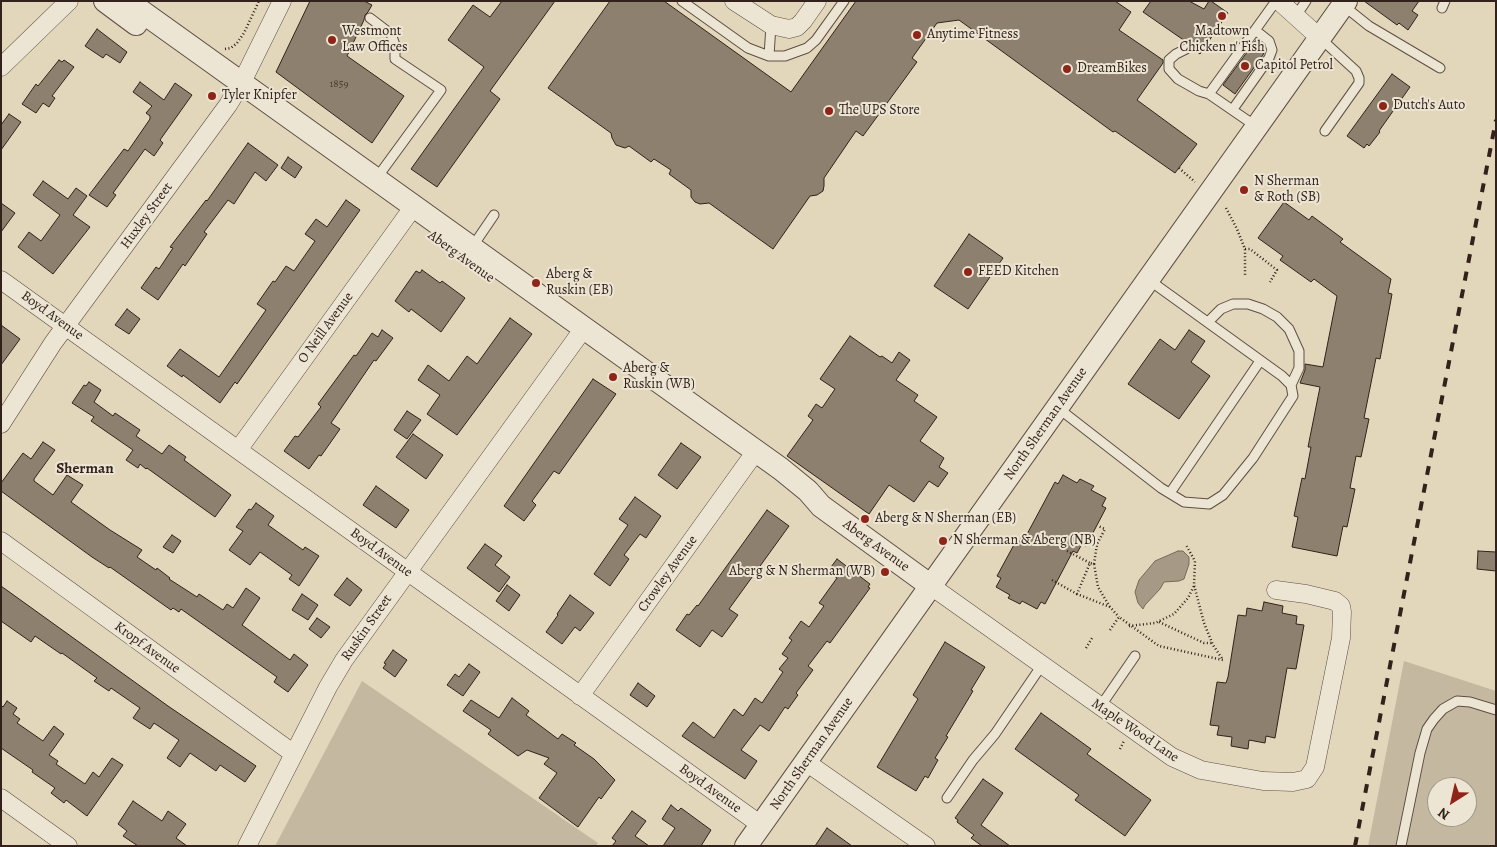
<!DOCTYPE html>
<html>
<head>
<meta charset="utf-8">
<style>
  body { margin:0 }
  #map { position:relative; width:1497px; height:847px; overflow:hidden; background:#e2d7bb; font-family:Alegreya,serif }
  canvas { display:block }
  .frame { position:absolute; inset:0; border:2px solid #33211b; pointer-events:none }
  .north { position:absolute; left:1427px; top:777px; width:50px; height:50px; box-sizing:border-box; background:#ece5d3; border:1px solid #a29789; border-radius:50%; rotate:215deg; font-size:14px; font-weight:700; line-height:20px; text-align:center; color:#33211b }
  .north::after { content:''; display:block; margin:auto; width:18px; height:22px; background:#8f2418; clip-path:polygon(50% 0,100% 100%,50% 72%,0 100%) }
</style>
</head>
<body>
<div id="map">
<canvas width="1497" height="847"></canvas>
<div class="frame"></div>
<div class="north">N</div>
</div>
<script>
const c = document.querySelector('canvas').getContext('2d');
c.lineJoin = 'round';
function fill(path, color) {
  c.fillStyle = color;
  c.fill(path, 'evenodd');
}
function shape(rows) {
  const path = new Path2D();
  for (const r of rows) {
    path.moveTo(r[0], r[1]);
    for (let i = 2; i < r.length; i += 2) path.lineTo(r[i], r[i + 1]);
  }
  return path;
}
function strokePath(path, color, width, dash) {
  c.strokeStyle = color;
  c.lineWidth = width;
  c.lineCap = dash ? 'butt' : 'round';
  c.setLineDash(dash || []);
  c.stroke(path);
}
function write(font, color, halo, rows, align = 'center') {
  c.font = font + ' Alegreya,serif';
  c.lineWidth = 4;
  c.setLineDash([]);
  c.textBaseline = 'middle';
  c.strokeStyle = halo;
  c.fillStyle = color;
  for (const [text, x, y, turn = 0] of rows) {
    c.save();
    c.translate(x, y);
    c.rotate((+turn || 0) * Math.PI / 180);
    c.textAlign = isNaN(turn) ? turn : align;
    if (halo) c.strokeText(text, 0, 0);
    c.fillText(text, 0, 0);
    c.restore();
  }
}
fill(shape([
  [1404,661,1496,691,1496,846,1368,846],
  [1437,787,1467,787,1467,817,1437,817],
  [362,681,598,843,596,846,275,846]
]), '#c4b8a0');
const water = shape([
  [1178,551,1183,551,1189,557,1189,564,1184,579,1179,581,1164,582,1160,589,1145,605,1143,609,1138,603,1135,592,1139,580,1155,561,1178,551]
]);
fill(water, '#a69985');
strokePath(water, '#78695b', 1);
const building = shape([
  [310,1,364,1,372,5,368,12,365,15,364,20,347,56,404,96,372,143,276,72,310,1],
  [502,1,555,1,490,91,500,99,437,187,411,169,484,67,448,40,473,5,490,17,502,1],
  [610,1,664,1,791,92,856,1,1115,1,1131,12,1119,30,1163,60,1163,63,1137,100,1197,144,1175,173,1115,131,1113,132,959,20,937,23,912,58,917,62,863,136,856,131,824,178,824,186,823,191,817,195,810,196,773,249,709,203,700,204,695,202,691,197,691,190,669,174,671,170,654,159,651,162,629,146,625,148,616,145,612,138,611,133,548,88,610,1],
  [1151,1,1189,1,1204,9,1209,1,1211,1,1228,13,1200,54,1192,48,1190,44,1185,43,1185,41,1143,12,1151,1],
  [1364,1,1419,1,1412,11,1418,15,1408,30,1399,23,1397,25,1364,1],
  [97,29,127,52,120,63,106,54,103,58,85,46,97,29],
  [1256,40,1264,46,1265,50,1263,55,1235,94,1223,85,1256,40],
  [59,60,62,62,64,60,74,67,52,96,55,98,49,107,43,103,36,113,22,104,36,84,38,86,59,60],
  [1392,74,1410,87,1379,131,1380,132,1369,146,1367,144,1364,148,1347,136,1392,74],
  [140,82,164,100,175,83,192,95,160,140,163,143,154,156,145,149,113,193,116,195,107,207,89,195,124,149,128,151,150,119,150,116,146,113,152,106,133,92,140,82],
  [9,114,21,122,1,150,1,125,9,114],
  [248,143,278,165,266,181,255,172,234,204,228,200,204,232,207,234,185,266,183,264,158,300,141,288,156,267,159,269,173,248,170,247,206,200,207,201,248,143],
  [288,157,302,167,295,178,281,168,288,157],
  [43,181,68,199,76,188,87,196,73,215,90,227,53,274,18,247,29,232,41,241,60,215,33,195,43,181],
  [346,200,360,210,237,384,235,382,220,403,183,375,182,377,167,366,180,349,219,377,266,310,257,304,273,281,275,282,286,266,294,271,315,241,305,234,316,219,327,227,346,200],
  [1284,202,1309,220,1312,216,1343,239,1340,242,1391,279,1388,293,1392,294,1380,359,1376,358,1364,418,1369,419,1361,457,1356,456,1350,488,1355,489,1347,527,1343,526,1337,556,1292,547,1298,517,1294,516,1302,478,1305,479,1311,447,1308,447,1320,387,1300,383,1305,370,1305,364,1323,367,1337,296,1314,279,1311,282,1280,260,1283,256,1258,238,1284,202],
  [1,203,15,213,1,232,1,203],
  [969,234,1003,258,968,309,934,286,969,234],
  [422,270,440,283,442,281,465,298,441,332,411,309,409,312,395,301,416,271,420,273,422,270],
  [127,309,140,319,129,334,115,325,127,309],
  [510,318,532,334,457,435,427,414,440,395,418,380,428,365,449,381,467,356,477,364,510,318],
  [1,325,20,339,1,365,1,325],
  [382,330,393,338,376,361,374,360,331,423,340,429,321,456,319,455,309,469,284,451,295,436,298,437,321,407,318,404,354,355,356,356,372,333,378,337,382,330],
  [1189,330,1205,341,1191,362,1210,376,1179,419,1128,384,1160,339,1175,350,1189,330],
  [850,336,880,357,882,356,892,363,899,352,910,360,896,380,918,395,914,401,937,417,920,441,944,458,939,467,948,473,938,487,929,481,914,502,889,485,869,514,787,456,813,420,808,416,816,404,822,408,835,389,820,379,850,336],
  [593,379,616,394,559,474,554,471,532,501,536,505,524,521,504,506,593,379],
  [89,382,101,390,94,402,113,416,115,413,140,430,136,436,162,454,169,445,186,457,184,460,231,495,215,517,147,468,146,469,140,464,138,468,126,460,133,450,91,421,94,417,72,403,84,385,86,386,89,382],
  [407,411,421,420,407,439,394,430,407,411],
  [413,434,443,455,426,479,396,457,413,434],
  [43,442,55,450,34,479,34,481,53,495,67,475,83,485,71,502,110,530,142,550,137,557,156,570,157,568,170,578,169,579,197,597,199,594,223,610,227,604,233,608,246,588,260,598,242,625,290,660,294,654,308,665,288,692,274,682,277,677,181,609,179,612,173,608,171,610,110,567,109,568,92,557,1,491,1,483,23,453,31,459,43,442],
  [681,443,701,457,677,489,658,475,681,443],
  [1063,475,1077,483,1080,479,1094,486,1091,490,1106,498,1102,506,1106,508,1086,546,1082,544,1077,553,1073,551,1045,604,1041,602,1037,609,1022,601,1020,604,1008,598,1010,595,996,587,1001,578,997,576,1016,541,1019,543,1023,534,1026,536,1055,482,1058,484,1063,475],
  [376,486,409,510,396,528,363,505,376,486],
  [635,497,661,516,646,538,640,534,624,555,629,559,610,586,594,574,628,525,619,519,635,497],
  [256,503,274,516,268,525,303,550,305,547,319,556,299,586,289,579,292,575,260,552,250,565,229,550,243,531,236,527,249,509,251,510,256,503],
  [767,510,789,526,729,609,738,615,722,637,712,630,700,647,676,630,687,614,689,615,697,605,698,606,767,510],
  [172,535,181,541,173,553,163,547,172,535],
  [485,544,502,556,495,565,510,577,499,592,467,568,485,544],
  [1478,551,1496,552,1496,571,1477,569,1478,551],
  [837,559,870,584,868,587,870,588,830,643,827,641,808,666,813,670,796,693,798,695,788,709,785,707,769,731,760,725,741,750,757,761,745,779,682,736,693,722,714,738,734,709,743,716,755,698,762,703,783,672,779,669,788,658,782,654,792,640,789,638,801,621,809,627,824,606,819,603,837,578,828,571,837,559],
  [347,578,362,590,350,606,334,595,347,578],
  [507,585,520,595,509,611,496,601,507,585],
  [1,586,168,706,256,766,245,782,220,765,216,771,190,753,180,767,167,758,179,740,154,723,150,729,133,718,140,708,111,688,109,691,94,681,97,678,62,653,61,654,35,636,31,642,1,621,1,586],
  [302,594,318,605,308,620,292,610,302,594],
  [570,595,594,613,580,631,575,627,562,644,546,632,558,615,557,614,570,595],
  [1264,602,1283,606,1282,613,1297,616,1296,624,1304,625,1296,669,1287,668,1275,738,1266,736,1265,743,1249,740,1248,749,1231,746,1232,737,1217,735,1219,726,1210,725,1217,682,1226,683,1228,677,1238,615,1246,616,1247,608,1262,611,1264,602],
  [317,618,330,627,321,638,309,629,317,618],
  [945,642,985,667,971,690,973,691,946,736,948,737,935,758,938,760,928,778,925,776,916,791,877,767,918,699,913,695,945,642],
  [393,650,407,660,395,677,383,668,386,664,384,663,393,650],
  [469,664,480,672,463,696,447,685,455,674,459,677,469,664],
  [638,683,655,696,647,707,630,695,638,683],
  [512,698,529,711,526,715,558,739,562,734,576,743,574,745,594,759,615,780,601,799,599,797,578,827,539,798,557,773,544,764,549,758,527,750,518,756,488,734,491,730,463,711,471,700,499,718,512,698],
  [7,701,17,708,13,714,20,719,17,723,43,741,54,726,64,734,49,755,58,761,56,764,85,784,93,772,99,777,112,758,123,765,87,816,66,800,64,803,51,793,55,788,32,772,33,770,1,748,1,705,3,707,7,701],
  [1041,713,1091,749,1087,754,1151,800,1125,836,1075,800,1079,795,1015,749,1041,713],
  [983,779,1003,793,981,825,1010,846,982,846,971,838,974,835,957,822,958,820,955,818,983,779],
  [133,801,162,821,168,811,186,824,176,838,187,846,138,846,123,836,127,831,118,824,133,801],
  [671,805,678,811,681,808,711,830,701,846,663,846,675,828,662,819,671,805],
  [632,811,646,821,635,836,649,846,612,846,616,841,612,838,632,811],
  [827,828,852,846,815,846,827,828]
]);
fill(building, '#8e806e');
strokePath(building, '#33211b', 1);
const service = shape([
  [682,1,748,48,769,56,785,56,807,48,816,40,844,1],
  [1344,6,1369,26,1440,68],
  [1442,8,1445,1],
  [1296,16,1306,1],
  [370,18,391,34,395,45,395,59,441,90,376,179],
  [1320,38,1356,71,1359,78,1359,83,1325,131],
  [1186,49,1176,54,1169,60,1169,69,1178,79,1199,91,1209,94],
  [769,56,771,25],
  [1233,109,1269,58,1272,50,1269,41,1255,30],
  [1257,127,1209,94,1276,1],
  [464,259,494,215],
  [1208,322,1221,309,1233,304,1248,304,1263,309,1277,317,1289,329,1299,351,1299,368,1291,385],
  [1058,408,1161,488,1184,502,1209,504,1223,495,1253,458,1293,396,1291,385,1282,376,1149,280],
  [1170,493,1260,361],
  [1100,707,1135,656],
  [947,798,973,760,995,734,1042,665],
  [1401,846,1420,753,1427,729,1434,719,1443,709,1457,701,1470,702,1496,710]
]);
const minor = shape([
  [734,1,771,25,789,29,797,27,803,21,817,1],
  [1279,1,1320,38],
  [1,67,69,1],
  [1,280,761,825],
  [1,424,53,343,228,105,242,82,282,1],
  [238,450,414,206],
  [1,541,294,754],
  [931,586,1172,757,1201,770,1263,781,1293,782,1307,779,1315,767,1341,638,1342,612,1341,606,1335,601,1306,594,1276,590],
  [580,696,756,451],
  [806,762,926,846],
  [1,798,68,846],
  [247,846,328,687,344,660,584,328]
]);
const tertiary = shape([
  [105,1,136,24],
  [127,1,781,469,808,491,821,506,931,586],
  [746,846,1346,1]
]);
strokePath(service, '#5f4e43', 11);
strokePath(minor, '#5f4e43', 19);
strokePath(tertiary, '#5f4e43', 24);
strokePath(shape([
  [225,49,231,48,237,43,244,33,259,1],
  [1179,168,1195,182],
  [1226,208,1237,229,1245,249,1245,277],
  [1245,249,1250,249,1277,270,1270,282],
  [1067,551,1090,563],
  [1094,564,1097,544,1105,529,1098,526],
  [1052,580,1077,594],
  [1110,607,1098,587,1094,564,1090,563,1077,594,1110,607,1119,617],
  [1159,622,1204,643,1212,643],
  [1129,626,1155,623,1174,614,1188,598,1194,586],
  [1110,630,1119,617,1159,646,1223,660,1213,645,1204,623,1194,585,1195,561,1186,545],
  [1086,648,1092,638],
  [1120,749,1124,741]
]), '#33211b', 2.5, [1, 2.5]);
strokePath(service, '#ece5d3', 9);
strokePath(minor, '#ece5d3', 18);
strokePath(tertiary, '#ece5d3', 22);
strokePath(shape([
  [1355,846,1496,120]
]), '#33211b', 4, [9, 9]);
for (const [x, y, r, color] of [
  [1222,16,5,"#8f2418"],
  [917,35,5,"#8f2418"],
  [332,40,5,"#8f2418"],
  [1245,66,5,"#8f2418"],
  [1067,69,5,"#8f2418"],
  [212,96,5,"#8f2418"],
  [1383,106,5,"#8f2418"],
  [829,111,5,"#8f2418"],
  [1244,190,5,"#8f2418"],
  [968,272,5,"#8f2418"],
  [536,283,5,"#8f2418"],
  [613,377,5,"#8f2418"],
  [865,519,5,"#8f2418"],
  [943,541,5,"#8f2418"],
  [885,572,5,"#8f2418"]
]) {
  const dot = new Path2D();
  dot.arc(x, y, r, 0, 2 * Math.PI);
  c.fillStyle = color;
  c.fill(dot);
  strokePath(dot, '#ece5d3', 2);
}
write('11px', '#4a3930', null, [
  ["1859",339,84]
]);
write('14px', '#33211b', '#ece5d3', [
  ["Westmont",342,32],
  ["Law Offices",342,48],
  ["Madtown",1222,32,"center"],
  ["Chicken n' Fish",1222,48,"center"],
  ["Anytime Fitness",927,35],
  ["Capitol Petrol",1255,66],
  ["DreamBikes",1077,69],
  ["Tyler Knipfer",222,96],
  ["Dutch's Auto",1393,106],
  ["The UPS Store",839,111],
  ["N Sherman",1254,182],
  ["& Roth (SB)",1254,198],
  ["FEED Kitchen",978,272],
  ["Aberg &",546,275],
  ["Ruskin (EB)",546,291],
  ["Aberg &",623,369],
  ["Ruskin (WB)",623,385],
  ["Aberg & N Sherman (EB)",875,519],
  ["N Sherman & Aberg (NB)",953,541],
  ["Aberg & N Sherman (WB)",875,572,"right"]
], 'left');
write('14px', '#33211b', '#ece5d3', [
  ["Huxley Street",147,216,-54],
  ["Aberg Avenue",461,257,36],
  ["Boyd Avenue",52,316,36],
  ["O Neill Avenue",326,328,-54],
  ["North Sherman Avenue",1046,424,-55],
  ["Aberg Avenue",876,546,36],
  ["Boyd Avenue",381,553,36],
  ["Crowley Avenue",668,574,-54],
  ["Ruskin Street",367,628,-55],
  ["Kropf Avenue",147,648,36],
  ["Maple Wood Lane",1135,731,34],
  ["North Sherman Avenue",812,754,-55],
  ["Boyd Avenue",710,789,36]
]);
write('bold 15px', '#33211b', '#ece5d3', [
  ["Sherman",85,469]
]);
</script>
</body>
</html>
